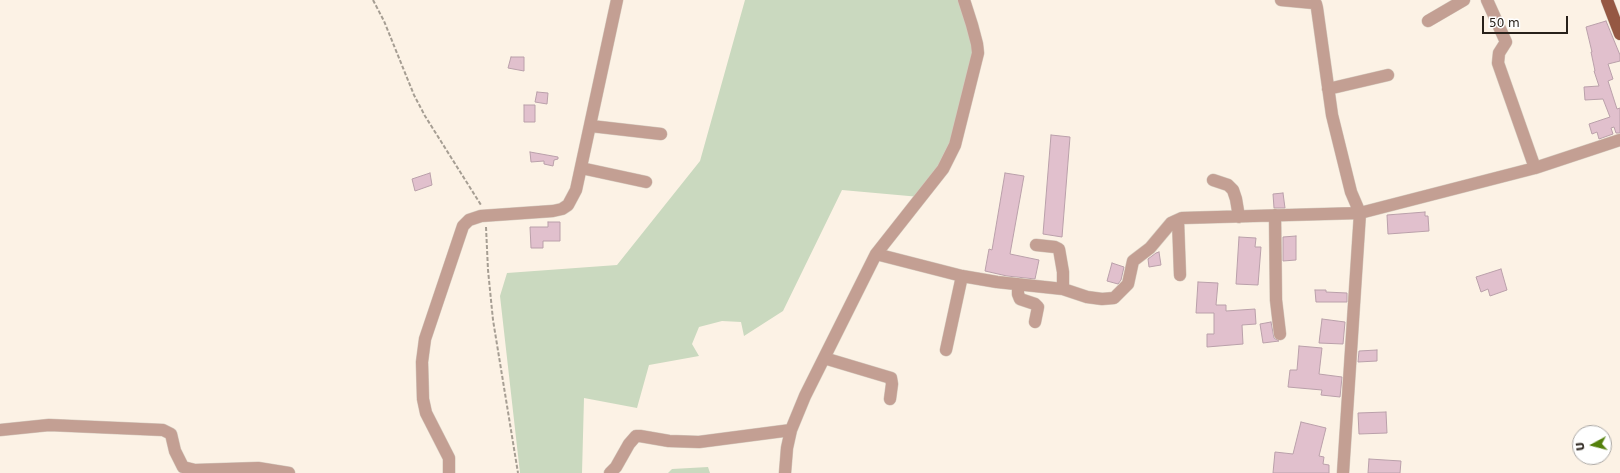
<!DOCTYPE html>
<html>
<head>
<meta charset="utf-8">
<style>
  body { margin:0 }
  #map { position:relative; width:1620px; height:473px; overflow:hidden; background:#fcf2e5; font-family:"DejaVu Sans",sans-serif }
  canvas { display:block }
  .north { position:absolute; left:1572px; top:425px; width:40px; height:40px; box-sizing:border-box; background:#fff; border:1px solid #a9a6a3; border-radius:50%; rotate:263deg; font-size:11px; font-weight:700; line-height:16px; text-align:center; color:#272019 }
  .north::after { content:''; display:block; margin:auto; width:14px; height:18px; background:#53800b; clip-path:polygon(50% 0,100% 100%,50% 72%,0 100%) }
  .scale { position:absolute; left:1482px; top:16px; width:86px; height:18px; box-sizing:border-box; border:2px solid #272019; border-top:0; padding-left:5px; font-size:12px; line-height:14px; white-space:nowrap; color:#272019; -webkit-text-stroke:3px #fff; paint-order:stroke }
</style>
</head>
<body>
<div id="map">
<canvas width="1620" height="473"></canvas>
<div class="north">U</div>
<div class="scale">50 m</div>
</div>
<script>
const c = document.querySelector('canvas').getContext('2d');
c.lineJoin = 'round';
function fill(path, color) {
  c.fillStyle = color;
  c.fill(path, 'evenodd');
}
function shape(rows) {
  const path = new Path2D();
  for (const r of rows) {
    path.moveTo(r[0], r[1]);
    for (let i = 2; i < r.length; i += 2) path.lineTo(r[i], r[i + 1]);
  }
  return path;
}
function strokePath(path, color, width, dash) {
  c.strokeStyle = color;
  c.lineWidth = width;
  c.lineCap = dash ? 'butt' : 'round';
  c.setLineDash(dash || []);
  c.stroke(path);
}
fill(shape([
  [745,0,962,0,977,44,955,145,920,197,842,190,783,311,744,336,741,322,722,321,699,327,692,344,699,356,649,365,637,408,584,398,582,473,520,473,500,296,507,273,617,265,700,161],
  [708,467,710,473,668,473,672,469]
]), '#cad9bf');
const building = shape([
  [1606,21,1620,55,1620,61,1608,64,1613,79,1608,81,1617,109,1620,108,1620,133,1616,133,1614,127,1611,128,1613,134,1599,139,1597,132,1592,134,1589,124,1610,117,1603,99,1585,100,1584,87,1599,86,1594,71,1595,71,1591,52,1592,52,1586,27,1606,21],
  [511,57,524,57,524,71,508,68,511,57],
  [537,92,548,93,547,104,535,102,537,92],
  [524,105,535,105,535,122,524,122,524,105],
  [1051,135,1070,137,1062,237,1043,234,1051,135],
  [530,152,558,157,558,159,554,160,553,166,544,164,544,161,531,162,530,152],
  [430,173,432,185,415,191,412,179,430,173],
  [1005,173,1024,176,1010,254,1039,260,1035,279,1007,276,985,271,989,249,992,250,1005,173],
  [1283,193,1285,208,1274,208,1273,194,1283,193],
  [1425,212,1425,216,1428,216,1429,231,1388,234,1387,215,1425,212],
  [548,222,560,222,560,241,543,241,543,248,531,248,530,227,548,227,548,222],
  [1296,236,1296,260,1283,261,1283,237,1296,236],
  [1239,237,1256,238,1255,247,1261,247,1258,285,1236,284,1239,237],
  [1159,252,1161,265,1149,267,1148,259,1156,253,1159,252],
  [1112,263,1124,267,1121,280,1118,284,1107,281,1112,263],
  [1501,269,1507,290,1490,296,1488,289,1481,292,1476,277,1501,269],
  [1198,282,1218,283,1216,305,1226,305,1226,311,1255,309,1256,324,1242,325,1243,344,1207,347,1207,334,1214,334,1214,313,1196,313,1198,282],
  [1315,290,1326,290,1326,292,1347,293,1347,302,1316,302,1315,290],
  [1322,319,1345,322,1343,344,1319,343,1322,319],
  [1271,322,1274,338,1279,341,1263,343,1260,324,1271,322],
  [1299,346,1322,348,1319,374,1342,377,1340,397,1321,395,1322,390,1288,387,1290,370,1297,370,1299,346],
  [1377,350,1377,361,1358,362,1359,351,1377,350],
  [1386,412,1387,433,1359,434,1358,413,1386,412],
  [1301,422,1326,428,1319,456,1324,457,1323,464,1329,465,1329,473,1273,473,1275,452,1293,454,1301,422],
  [1369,459,1401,461,1400,473,1368,473,1369,459]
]);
fill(building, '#e1c0cd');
strokePath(building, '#baa0aa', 1);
const minor = shape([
  [1487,0,1506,42,1499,53,1498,63,1535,168],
  [1428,21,1464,0],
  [1328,89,1388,75],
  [591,126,661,134],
  [581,168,646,182],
  [1213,180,1228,185,1233,190,1236,199,1239,217],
  [1275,215,1276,300,1280,334],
  [1178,220,1180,275],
  [1036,245,1055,247,1059,249,1063,272,1063,289],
  [876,254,962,276,997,282,1063,289,1087,297,1102,299,1114,298,1128,284,1133,261,1150,248,1171,223,1182,218,1360,213,1351,192,1332,115,1317,8,1316,4,1313,3,1281,0],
  [1018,284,1018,294,1020,299,1035,304,1038,307,1035,322],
  [946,350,962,276],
  [824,358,891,378,892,384,890,399],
  [0,430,49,425,163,430,171,434,175,451,183,467,195,470,258,468,289,473],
  [449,473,449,458,426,413,423,399,422,362,425,339,463,226,469,220,481,216,553,211,562,209,568,205,576,190,617,0],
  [610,473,616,467,629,444,636,436,640,436,669,441,699,442,791,430],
  [785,473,787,448,791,430,805,396,876,254,943,169,955,145,978,53,977,44,972,25,964,0],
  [1343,473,1360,213,1535,168,1620,140]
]);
const major = shape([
  [1607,0,1620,34]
]);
strokePath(minor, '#d6ccc0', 13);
strokePath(major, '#d6ccc0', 13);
strokePath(shape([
  [373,0,384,21,414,95,425,116,481,205],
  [486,227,488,270,493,320,518,473]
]), '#a69e93', 2, [4, 2]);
strokePath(minor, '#c39f93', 12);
strokePath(major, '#955843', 12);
</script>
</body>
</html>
